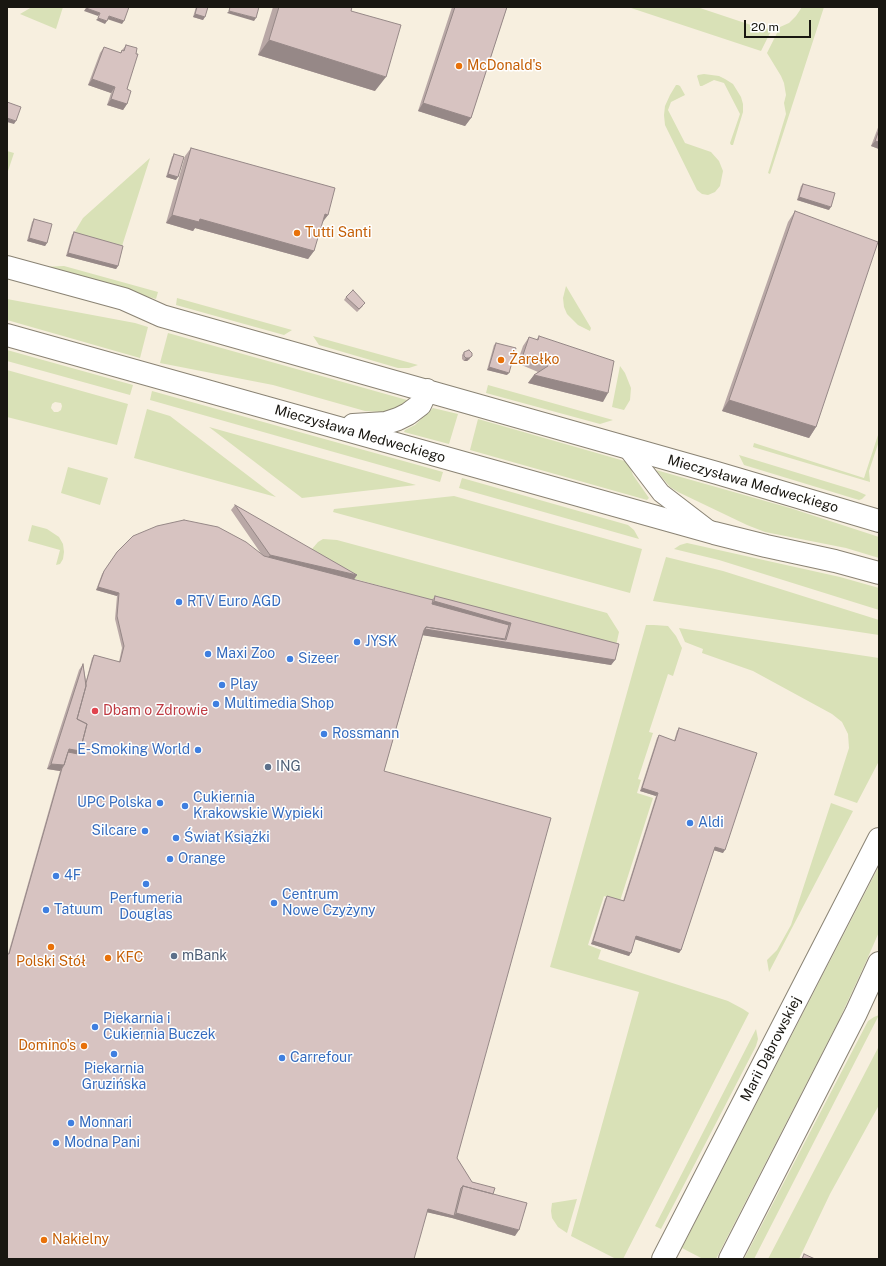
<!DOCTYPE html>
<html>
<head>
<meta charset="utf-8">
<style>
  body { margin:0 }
  #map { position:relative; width:886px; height:1266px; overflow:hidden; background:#f7efdf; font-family:"Public Sans",sans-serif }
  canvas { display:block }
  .frame { position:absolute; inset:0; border:8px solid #191711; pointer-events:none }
  .scale { position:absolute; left:744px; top:20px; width:67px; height:18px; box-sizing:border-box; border:2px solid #191711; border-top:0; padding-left:5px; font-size:12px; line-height:14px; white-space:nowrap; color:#191711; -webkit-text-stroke:3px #fff; paint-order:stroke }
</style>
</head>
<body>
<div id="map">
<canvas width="886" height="1266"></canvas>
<div class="frame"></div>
<div class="scale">20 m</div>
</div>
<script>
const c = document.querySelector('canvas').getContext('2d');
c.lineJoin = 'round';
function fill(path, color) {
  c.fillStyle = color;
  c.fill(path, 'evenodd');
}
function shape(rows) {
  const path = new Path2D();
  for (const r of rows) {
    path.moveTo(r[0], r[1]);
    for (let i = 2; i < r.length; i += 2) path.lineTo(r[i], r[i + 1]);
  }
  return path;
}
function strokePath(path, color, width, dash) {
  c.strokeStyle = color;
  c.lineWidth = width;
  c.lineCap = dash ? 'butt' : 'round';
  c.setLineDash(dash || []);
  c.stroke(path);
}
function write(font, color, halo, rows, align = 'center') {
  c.font = font + ' "Public Sans",sans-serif';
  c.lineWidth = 3;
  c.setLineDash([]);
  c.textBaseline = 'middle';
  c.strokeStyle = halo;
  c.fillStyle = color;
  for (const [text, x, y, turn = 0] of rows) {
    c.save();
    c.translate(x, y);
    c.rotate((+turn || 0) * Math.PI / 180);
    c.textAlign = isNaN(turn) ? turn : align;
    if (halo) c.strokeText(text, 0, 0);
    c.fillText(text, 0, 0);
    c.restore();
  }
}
fill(shape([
  [32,7,63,7,56,29,20,14],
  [628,7,697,7,760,28,772,29,761,51],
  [802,7,824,7,770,174,768,173,786,114,784,103,786,95,784,83,781,76,767,53,780,27,789,23,796,16],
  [704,74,719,76,725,79,733,84,741,97,743,104,743,112,733,145,731,145,730,143,740,114,724,83,714,80,702,86,700,86,697,76,698,75],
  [678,85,680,86,685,95,671,102,668,110,685,143,711,152,719,161,723,171,720,186,715,192,708,195,702,194,697,190,665,125,664,115,665,106,670,95,676,85],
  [7,151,14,153,7,174],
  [150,158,122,246,74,233,83,218],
  [64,266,158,292,156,299,42,267],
  [566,286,591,328,590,331,578,325,567,314,564,307,563,298],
  [177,298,292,330,284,335,176,305],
  [7,299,135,323,148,327,140,358,7,320],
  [168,333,407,400,398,408,382,412,365,411,273,385,160,363],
  [313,336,418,365,409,368,398,368,319,345],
  [7,350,133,385,130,395,7,361],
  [620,366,625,373,631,388,630,400,624,410,612,407],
  [7,370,128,404,117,445,7,417],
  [55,402,61,403,62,406,61,410,58,412,54,412,51,408,52,404],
  [488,385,613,420,600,424,486,393],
  [152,391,443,472,440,482,150,400],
  [433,408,458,414,449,444,404,432,405,430,415,425],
  [147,409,170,416,276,497,134,458],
  [478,419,628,462,633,475,649,498,647,500,470,450],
  [209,427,416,485,302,498],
  [879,432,879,441,869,471,870,482,753,447,754,443,864,478],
  [739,455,857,491,866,495,862,499,859,500,744,465],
  [68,467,108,478,100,505,61,493],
  [656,470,790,508,879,537,879,558,846,548,765,532,747,525,678,492,670,487],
  [462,478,628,525,634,530,639,539,459,488],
  [454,496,642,549,630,593,333,512,334,509],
  [32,525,47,529,59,537,63,544,64,552,63,559,60,564,56,565,60,550,28,541],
  [323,539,337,540,607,613,619,632,615,650,348,577,312,549,318,542],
  [687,543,840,577,879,588,879,610,719,560,674,549,680,545],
  [666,557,723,571,879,620,879,635,653,601],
  [646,625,654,625,668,626,676,636,682,648,673,676,668,674,649,732,653,733,638,779,641,780,637,793,653,798,620,901,604,896,588,945,601,950,598,959,728,1001,743,1009,749,1013,623,1259,616,1259,571,1236,639,992,550,967],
  [679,628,879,658,879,761,857,803,834,795,849,748,848,734,842,722,832,714,753,671,702,653,703,649,685,642],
  [831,803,853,811,769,972,767,960,777,950,791,925],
  [879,866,879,932,865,964,839,1020,716,1259,703,1259,682,1248],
  [879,1015,754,1259,744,1259,868,1021,874,1017],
  [756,1029,758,1039,756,1046,661,1229,655,1226],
  [879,1046,879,1105,830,1194,799,1259,768,1259],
  [577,1199,567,1233,558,1227,552,1218,551,1211,552,1203]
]), '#d9e1b7');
const minor = shape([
  [626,447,661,493,708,529]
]);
const tertiary = shape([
  [7,267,124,299,162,316,717,473,879,521],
  [7,335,714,533,766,546,835,561,879,573],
  [353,425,386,423,398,419,408,414,420,405,427,390],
  [663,1259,879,839],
  [730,1259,856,1013,879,963]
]);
strokePath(minor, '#8a8374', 20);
strokePath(tertiary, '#8a8374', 24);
strokePath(minor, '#fff', 18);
strokePath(tertiary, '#fff', 22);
fill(shape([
  [196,7,208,7,203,20,193,17],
  [273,7,352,7,351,11,375,91,258,55],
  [452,7,507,7,471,118,465,126,418,111],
  [126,45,136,54,127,89,127,104,123,110,107,105,111,93,88,85,100,53,104,47,120,53],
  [879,125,879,149,871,146],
  [191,148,328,215,322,222,314,251,308,259,195,228,193,231,166,223,185,156],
  [174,154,176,180,166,177,172,157],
  [803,184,829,210,797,200,801,186],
  [795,211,816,427,809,438,722,411,788,222],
  [34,219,47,243,45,246,27,241,32,222],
  [74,232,118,266,116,269,66,256,72,235],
  [346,297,363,306,357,312,344,300],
  [539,336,603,402,528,383,534,375,538,372,517,363,523,346,529,337,536,340],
  [496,343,507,375,487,370,494,345],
  [464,352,470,359,467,361,464,361,462,359,462,355],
  [235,505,354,580,432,600,435,596,615,660,611,665,423,635,384,771,457,1158,472,1182,493,1194,515,1236,452,1218,427,1212,8,954,60,771,47,769,79,670,83,664,86,681,92,658,94,655,119,662,122,648,115,619,117,596,96,590,102,574,117,552,262,555,231,510],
  [679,728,723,853,714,850,681,950,679,953,635,939,629,956,591,944,605,899,607,896,623,901,656,796,640,791,657,738,659,735,674,741,677,731]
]), '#b9a8a6');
fill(shape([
  [86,8,100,13,98,16,84,11],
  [229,11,256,18,254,21,227,13],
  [195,14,205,17,203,20,193,17],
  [109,16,124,21,122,24,107,19],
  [98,18,107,21,105,24,96,20],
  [269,40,386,77,375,91,258,55],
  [92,79,115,87,111,93,88,85],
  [111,99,127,104,123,110,107,105],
  [423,103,471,118,465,126,418,111],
  [7,118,16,121,14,124,7,122],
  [875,141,879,142,879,149,871,146],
  [168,174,178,177,176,180,166,177],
  [799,197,831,207,829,210,797,200],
  [325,214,328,215,322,223],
  [172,215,200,219,314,251,308,259,195,228,193,231,166,223],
  [29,238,47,243,45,246,27,241],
  [68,253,118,266,116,269,66,256],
  [472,356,467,361,464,361,466,358],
  [489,367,509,373,507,375,487,370],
  [534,375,608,393,603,402,528,383],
  [729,400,816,427,809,438,722,411],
  [270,555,357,575,353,581,266,560],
  [98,587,119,593,117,596,96,590],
  [434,601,511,623,507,628,430,606],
  [425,629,615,660,611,665,421,635],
  [69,749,80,751,76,757,66,754],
  [51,764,64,765,60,771,47,769],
  [642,788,658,793,656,796,640,791],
  [715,847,725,850,723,853,713,850],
  [636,936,681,950,679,953,634,939],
  [593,941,631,953,629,956,591,944],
  [428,1209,454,1216,456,1213,519,1230,515,1236,452,1218,426,1212]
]), '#968887');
const building = shape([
  [86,7,129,7,124,21,109,16,107,21,98,18,100,13,86,8,86,7],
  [197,7,208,7,205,17,195,14,197,7],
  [230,7,259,7,256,18,229,11,230,7],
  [279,7,352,7,351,11,401,25,386,77,269,40,279,7],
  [455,7,507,7,471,118,423,103,455,7],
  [126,45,137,48,136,54,138,54,127,89,131,91,127,104,111,99,115,87,92,79,104,47,121,53,122,50,124,51,126,45],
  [7,102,21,107,16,121,7,118,7,102],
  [879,130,879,142,875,141,879,130],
  [191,148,335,188,328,215,325,214,314,251,200,219,199,222,172,215,191,148],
  [174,154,184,157,178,177,168,174,174,154],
  [803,184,835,193,831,207,799,197,803,184],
  [795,211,878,242,816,427,729,400,795,211],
  [34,219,52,224,47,243,29,238,34,219],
  [74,232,123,246,118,266,68,253,74,232],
  [353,290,365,303,359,309,346,297,353,290],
  [539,336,614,361,608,393,534,375,548,366,523,355,529,337,538,340,539,336],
  [496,343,516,348,509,373,489,367,496,343],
  [469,350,472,353,472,356,469,358,466,358,464,356,464,352,469,350],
  [235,505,357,575,270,555,235,505],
  [184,520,218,527,246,542,264,556,433,600,432,604,509,625,505,639,426,627,424,630,384,771,551,818,457,1158,472,1182,495,1188,493,1194,463,1186,461,1188,454,1216,428,1209,414,1259,7,1259,7,954,9,954,62,768,64,765,68,752,78,754,80,751,87,724,77,719,86,686,86,683,94,655,120,662,124,646,117,616,119,593,98,587,104,571,117,552,133,536,157,526,184,520],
  [435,596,619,644,615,660,425,629,426,627,506,640,511,623,434,601,435,596],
  [83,664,86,686,77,719,87,724,80,751,69,749,64,765,51,764,83,664],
  [679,728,757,753,725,850,715,847,681,950,636,936,631,953,593,941,607,896,624,901,658,793,642,788,659,735,675,741,679,728],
  [463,1186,527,1203,519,1230,456,1213,463,1186],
  [804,1254,815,1259,802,1259,804,1254]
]);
fill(building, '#d7c3c1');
strokePath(building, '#968887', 1);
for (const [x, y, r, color] of [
  [459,66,4,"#e8710a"],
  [297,233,4,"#e8710a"],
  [501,360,4,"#e8710a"],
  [179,602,4,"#3f7fe0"],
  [357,642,4,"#3f7fe0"],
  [208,654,4,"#3f7fe0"],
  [290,659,4,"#3f7fe0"],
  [222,685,4,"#3f7fe0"],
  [216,704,4,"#3f7fe0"],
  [95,711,4,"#e0444e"],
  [324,734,4,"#3f7fe0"],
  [198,750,4,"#3f7fe0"],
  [268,767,4,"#5c6f8a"],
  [160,803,4,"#3f7fe0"],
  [185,806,4,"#3f7fe0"],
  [690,823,4,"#3f7fe0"],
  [145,831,4,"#3f7fe0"],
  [176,838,4,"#3f7fe0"],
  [170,859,4,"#3f7fe0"],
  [56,876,4,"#3f7fe0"],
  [146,884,4,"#3f7fe0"],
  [274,903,4,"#3f7fe0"],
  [46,910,4,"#3f7fe0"],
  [51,947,4,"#e8710a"],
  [174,956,4,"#5c6f8a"],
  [108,958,4,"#e8710a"],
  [95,1027,4,"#3f7fe0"],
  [84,1046,4,"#e8710a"],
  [114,1054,4,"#3f7fe0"],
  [282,1058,4,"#3f7fe0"],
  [71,1123,4,"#3f7fe0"],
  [56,1143,4,"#3f7fe0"],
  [44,1240,4,"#e8710a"]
]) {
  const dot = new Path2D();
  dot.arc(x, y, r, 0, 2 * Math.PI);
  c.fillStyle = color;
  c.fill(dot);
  strokePath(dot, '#fff', 1.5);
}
write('14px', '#c56008', '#fff', [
  ["McDonald's",467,66],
  ["Tutti Santi",305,233],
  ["Żarełko",509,360],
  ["KFC",116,958],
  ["Polski Stół",51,962,"center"],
  ["Domino's",76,1046,"right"],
  ["Nakielny",52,1240]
], 'left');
write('14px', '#191711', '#fff', [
  ["Mieczysława Medweckiego",360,434,16],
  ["Mieczysława Medweckiego",753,484,16],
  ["Marii Dąbrowskiej",771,1049,-63]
]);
write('14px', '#366cbe', '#fff', [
  ["RTV Euro AGD",187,602],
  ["JYSK",365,642],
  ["Maxi Zoo",216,654],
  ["Sizeer",298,659],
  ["Play",230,685],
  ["Multimedia Shop",224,704],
  ["Rossmann",332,734],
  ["E-Smoking World",190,750,"right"],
  ["Cukiernia",193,798],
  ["Krakowskie Wypieki",193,814],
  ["UPC Polska",152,803,"right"],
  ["Aldi",698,823],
  ["Silcare",137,831,"right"],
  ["Świat Książki",184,838],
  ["Orange",178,859],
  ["4F",64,876],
  ["Centrum",282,895],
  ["Nowe Czyżyny",282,911],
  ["Perfumeria",146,899,"center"],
  ["Douglas",146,915,"center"],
  ["Tatuum",54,910],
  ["Piekarnia i",103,1019],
  ["Cukiernia Buczek",103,1035],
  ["Carrefour",290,1058],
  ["Piekarnia",114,1069,"center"],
  ["Gruzińska",114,1085,"center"],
  ["Monnari",79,1123],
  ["Modna Pani",64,1143]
], 'left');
write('14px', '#be3a42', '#fff', [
  ["Dbam o Zdrowie",103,711]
], 'left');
write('14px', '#4e5e75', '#fff', [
  ["ING",276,767],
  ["mBank",182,956]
], 'left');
</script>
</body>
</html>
